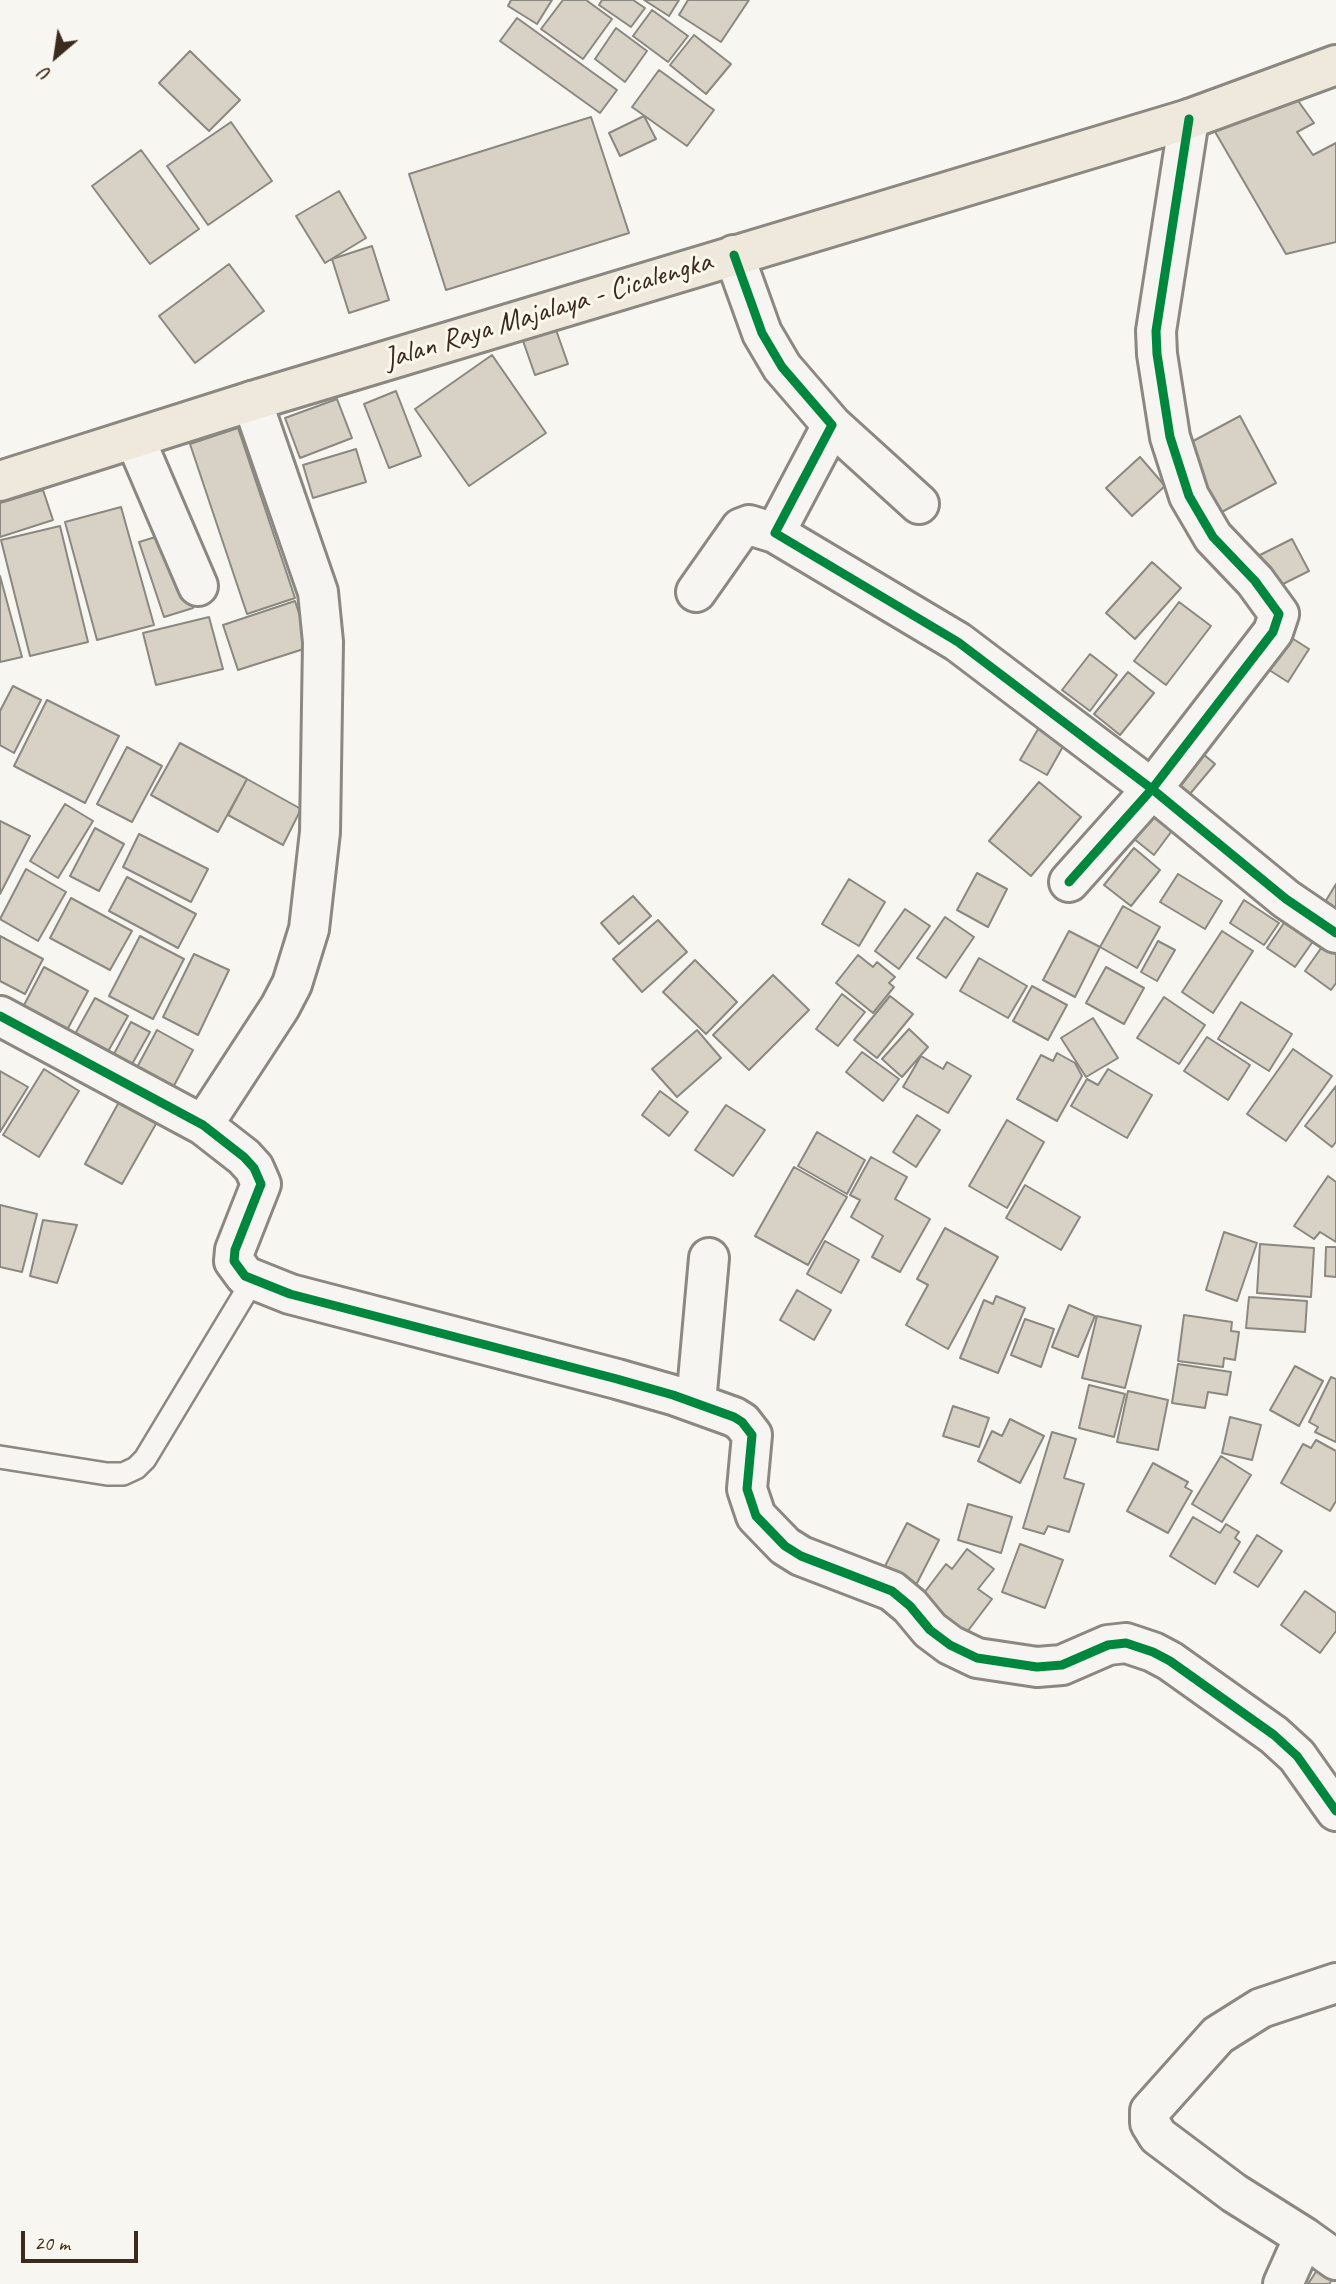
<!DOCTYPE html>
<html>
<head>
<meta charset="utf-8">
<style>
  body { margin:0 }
  #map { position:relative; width:1336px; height:2284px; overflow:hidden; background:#f8f6f0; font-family:Caveat,sans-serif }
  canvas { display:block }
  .north { position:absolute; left:21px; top:21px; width:70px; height:70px; -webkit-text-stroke:5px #fbf7ec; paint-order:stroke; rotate:209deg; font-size:19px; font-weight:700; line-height:28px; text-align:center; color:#3b2a1e }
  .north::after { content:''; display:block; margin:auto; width:24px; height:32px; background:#3b2a1e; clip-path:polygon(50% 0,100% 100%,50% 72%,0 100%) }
  .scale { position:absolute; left:21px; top:2231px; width:117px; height:32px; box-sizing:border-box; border:4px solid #3b2a1e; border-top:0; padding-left:9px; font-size:21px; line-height:24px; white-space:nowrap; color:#3b2a1e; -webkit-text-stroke:5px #fbf7ec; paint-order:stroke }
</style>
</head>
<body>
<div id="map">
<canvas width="1336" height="2284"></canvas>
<div class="north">U</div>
<div class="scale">20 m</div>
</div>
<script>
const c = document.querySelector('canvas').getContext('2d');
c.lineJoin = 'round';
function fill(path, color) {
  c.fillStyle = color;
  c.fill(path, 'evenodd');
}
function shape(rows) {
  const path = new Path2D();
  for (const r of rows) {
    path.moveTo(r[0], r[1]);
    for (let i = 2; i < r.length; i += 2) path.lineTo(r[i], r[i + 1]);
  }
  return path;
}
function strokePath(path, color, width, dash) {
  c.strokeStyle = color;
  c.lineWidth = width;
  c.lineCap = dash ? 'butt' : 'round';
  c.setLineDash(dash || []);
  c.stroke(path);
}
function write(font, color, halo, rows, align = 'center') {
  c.font = font + ' Caveat,sans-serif';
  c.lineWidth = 6;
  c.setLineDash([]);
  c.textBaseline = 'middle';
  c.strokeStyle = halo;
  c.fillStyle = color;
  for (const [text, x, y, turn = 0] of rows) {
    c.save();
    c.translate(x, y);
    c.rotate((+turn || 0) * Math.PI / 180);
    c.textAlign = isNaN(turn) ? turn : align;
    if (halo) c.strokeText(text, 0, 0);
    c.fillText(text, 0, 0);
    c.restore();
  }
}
const building = shape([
  [511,0,552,0,537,24,508,6,511,0],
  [563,0,586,0,612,19,583,59,541,29,563,0],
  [602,0,633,0,645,8,631,27,599,5,602,0],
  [644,0,679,0,669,16,644,0],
  [688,0,749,0,721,42,679,15,688,0],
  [652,10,688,36,668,62,633,36,652,10],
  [517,18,617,90,600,113,500,41,517,18],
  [616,28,647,51,625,82,595,59,616,28],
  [694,35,731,64,706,94,670,65,694,35],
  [190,51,240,100,209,131,159,83,190,51],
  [659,70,714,110,687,146,632,107,659,70],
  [1296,98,1314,123,1297,132,1313,155,1336,143,1336,242,1286,254,1214,130,1296,98],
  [644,116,656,139,620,156,609,133,644,116],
  [591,117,629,233,446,290,409,174,591,117],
  [231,122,272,181,208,225,167,166,231,122],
  [141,150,199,229,150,264,92,186,141,150],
  [339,191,366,238,325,263,296,216,339,191],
  [372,246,389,300,349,313,332,259,372,246],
  [229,264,264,311,195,363,159,316,229,264],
  [555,327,568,364,535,375,522,338,555,327],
  [492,355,546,433,469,486,415,409,492,355],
  [396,391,421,456,389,468,364,404,396,391],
  [337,399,352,438,300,458,285,418,337,399],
  [1240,416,1276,483,1218,514,1182,447,1240,416],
  [238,428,295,598,247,614,190,444,238,428],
  [356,449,366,482,313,498,303,465,356,449],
  [1140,457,1165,486,1132,516,1106,488,1140,457],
  [43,490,53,520,0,537,0,503,43,490],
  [121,507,154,625,97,640,65,522,121,507],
  [60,526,88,642,30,656,1,540,60,526],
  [169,533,193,608,164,617,139,542,169,533],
  [1292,539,1309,571,1271,590,1254,558,1292,539],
  [1152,562,1181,588,1135,639,1106,613,1152,562],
  [0,576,22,657,0,662,0,576],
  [295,601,310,647,238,670,223,625,295,601],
  [1179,602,1211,626,1166,685,1134,661,1179,602],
  [209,617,223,669,156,685,143,633,209,617],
  [1287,635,1309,649,1288,682,1266,668,1287,635],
  [1090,654,1117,675,1090,711,1062,690,1090,654],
  [1128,672,1154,693,1120,735,1094,714,1128,672],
  [13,686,41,700,14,753,0,745,0,711,13,686],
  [47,700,119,736,85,803,14,766,47,700],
  [1044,719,1070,734,1047,775,1020,760,1044,719],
  [180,743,247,779,218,832,151,795,180,743],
  [127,747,162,766,132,822,97,804,127,747],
  [1196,748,1215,764,1189,795,1170,780,1196,748],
  [247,779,301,809,283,845,228,815,247,779],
  [1039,782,1081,817,1031,876,989,841,1039,782],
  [65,804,93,821,58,878,30,861,65,804],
  [1151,804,1177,824,1154,855,1128,834,1151,804],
  [0,821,30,836,0,894,0,821],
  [95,828,124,844,99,891,70,876,95,828],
  [139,834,208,869,191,902,123,867,139,834],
  [1134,848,1160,870,1131,906,1104,885,1134,848],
  [26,869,66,892,38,941,0,919,26,869],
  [977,873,1007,889,988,927,957,910,977,873],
  [1178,874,1222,901,1205,929,1160,902,1178,874],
  [127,877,196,914,178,948,109,911,127,877],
  [849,879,885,902,859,946,822,924,849,879],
  [1336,884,1336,922,1319,912,1336,884],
  [633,896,651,916,619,944,601,923,633,896],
  [71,898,132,931,110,970,50,938,71,898],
  [1244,900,1279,923,1264,945,1230,923,1244,900],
  [1123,906,1160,927,1137,968,1100,947,1123,906],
  [905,909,930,926,899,969,875,951,905,909],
  [945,917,974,937,946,978,917,958,945,917],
  [1288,917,1316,937,1295,967,1267,948,1288,917],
  [658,920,687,952,642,992,613,959,658,920],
  [1069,931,1100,947,1075,997,1043,980,1069,931],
  [1222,931,1253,951,1213,1013,1182,992,1222,931],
  [0,936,43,959,25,994,0,981,0,936],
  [140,936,184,959,153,1019,109,996,140,936],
  [1158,941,1175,950,1157,981,1141,972,1158,941],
  [1324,944,1336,953,1336,983,1331,990,1305,971,1324,944],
  [194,954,229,970,198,1035,163,1017,194,954],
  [858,955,873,967,877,962,895,977,889,983,894,987,873,1013,836,983,858,955],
  [979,958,1027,986,1008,1018,960,991,979,958],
  [695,960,737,1002,706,1034,663,992,695,960],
  [44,967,88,991,67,1030,23,1007,44,967],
  [1106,967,1144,988,1124,1024,1086,1003,1106,967],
  [773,975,809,1010,749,1070,713,1035,773,975],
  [1032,986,1067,1005,1048,1040,1013,1021,1032,986],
  [842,994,865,1012,838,1046,816,1029,842,994],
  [890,996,913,1014,877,1058,854,1040,890,996],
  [1164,997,1205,1025,1179,1064,1137,1038,1164,997],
  [95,998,128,1016,102,1062,69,1045,95,998],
  [1241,1002,1292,1034,1269,1071,1218,1039,1241,1002],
  [1093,1018,1118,1058,1086,1077,1061,1038,1093,1018],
  [131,1022,150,1032,126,1075,108,1065,131,1022],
  [909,1029,928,1047,902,1077,882,1059,909,1029],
  [157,1030,193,1050,170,1093,134,1073,157,1030],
  [697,1030,721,1058,677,1097,652,1069,697,1030],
  [1207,1037,1250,1065,1228,1100,1184,1071,1207,1037],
  [1293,1049,1332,1076,1286,1141,1247,1114,1293,1049],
  [862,1052,899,1079,883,1101,846,1072,862,1052],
  [1057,1053,1075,1063,1082,1076,1057,1121,1017,1099,1041,1055,1053,1061,1057,1053],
  [921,1056,943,1069,947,1062,971,1076,948,1113,903,1087,921,1056],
  [44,1069,79,1091,39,1157,3,1135,44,1069],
  [1108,1069,1152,1095,1127,1138,1071,1106,1087,1079,1098,1085,1108,1069],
  [0,1071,28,1087,0,1132,0,1071],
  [1336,1086,1336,1142,1332,1147,1305,1126,1336,1086],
  [660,1091,688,1112,669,1136,642,1115,660,1091],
  [119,1102,157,1122,122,1184,85,1164,119,1102],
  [726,1105,765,1130,733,1176,695,1150,726,1105],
  [917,1115,940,1130,916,1167,893,1152,917,1115],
  [1007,1120,1044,1142,1007,1208,969,1186,1007,1120],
  [817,1132,865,1160,847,1194,798,1166,817,1132],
  [871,1157,907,1177,895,1199,930,1219,900,1272,872,1257,883,1236,851,1217,860,1200,850,1195,871,1157],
  [794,1167,847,1197,808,1265,755,1236,794,1167],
  [1328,1176,1336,1182,1336,1242,1320,1232,1314,1239,1294,1226,1328,1176],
  [1025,1185,1080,1217,1061,1250,1006,1218,1025,1185],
  [0,1205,37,1214,22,1272,0,1267,0,1205],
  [43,1220,77,1225,57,1283,30,1276,43,1220],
  [945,1228,998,1257,948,1349,906,1325,928,1285,917,1279,945,1228],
  [1224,1232,1257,1243,1237,1301,1206,1290,1224,1232],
  [825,1241,859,1260,841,1293,807,1274,825,1241],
  [1260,1244,1314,1248,1311,1297,1257,1293,1260,1244],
  [1326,1247,1336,1247,1336,1277,1325,1276,1326,1247],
  [797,1290,831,1310,814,1340,780,1320,797,1290],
  [996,1296,1025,1308,998,1373,960,1358,984,1300,993,1304,996,1296],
  [1249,1297,1307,1301,1305,1332,1246,1328,1249,1297],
  [1069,1305,1095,1316,1078,1357,1052,1347,1069,1305],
  [1184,1315,1232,1322,1231,1331,1239,1332,1235,1360,1224,1358,1223,1367,1178,1361,1184,1315],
  [1097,1316,1141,1326,1125,1388,1082,1378,1097,1316],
  [1025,1319,1054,1329,1041,1367,1011,1355,1025,1319],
  [1178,1364,1231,1372,1227,1395,1208,1392,1205,1408,1172,1403,1178,1364],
  [1295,1366,1323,1381,1299,1426,1270,1410,1295,1366],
  [1331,1377,1336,1379,1336,1442,1315,1432,1318,1427,1309,1422,1331,1377],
  [1089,1385,1125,1394,1114,1437,1079,1428,1089,1385],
  [1128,1391,1168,1400,1158,1450,1117,1442,1128,1391],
  [953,1406,989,1418,979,1447,943,1436,953,1406],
  [1230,1417,1261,1425,1252,1460,1222,1453,1230,1417],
  [1010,1419,1044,1436,1020,1483,978,1461,992,1431,1002,1436,1010,1419],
  [1052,1432,1076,1439,1064,1478,1084,1484,1069,1532,1048,1526,1044,1534,1023,1528,1052,1432],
  [1316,1440,1336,1451,1336,1501,1330,1511,1281,1483,1303,1444,1311,1448,1316,1440],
  [1221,1456,1251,1475,1222,1522,1192,1504,1221,1456],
  [1153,1463,1188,1482,1185,1487,1192,1491,1168,1533,1127,1511,1153,1463],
  [968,1504,1012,1517,1001,1553,958,1540,968,1504],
  [1193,1517,1220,1533,1226,1524,1239,1532,1235,1538,1240,1542,1215,1584,1170,1556,1193,1517],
  [907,1523,939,1540,915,1587,883,1570,907,1523],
  [1257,1535,1282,1551,1258,1587,1234,1572,1257,1535],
  [1020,1544,1063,1560,1045,1608,1002,1592,1020,1544],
  [967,1549,994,1569,978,1589,992,1599,964,1636,918,1601,946,1564,952,1569,967,1549],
  [1305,1591,1336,1613,1336,1631,1320,1653,1281,1625,1305,1591],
  [1319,2267,1334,2277,1329,2284,1308,2284,1319,2267]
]);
fill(building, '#d8d2c6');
strokePath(building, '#8b8781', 2);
const lane = shape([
  [0,1457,107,1474,123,1474,136,1468,145,1459,253,1280]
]);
const street = shape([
  [734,255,762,333,782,367,832,425,775,533,958,642,1152,789,1286,899,1336,933],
  [832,425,919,504],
  [135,439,198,586],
  [696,592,741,528,749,525,775,533],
  [1069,882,1152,789,1273,632,1279,614,1255,581,1213,537,1189,496,1170,437,1157,354,1156,331,1189,119],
  [0,1016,203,1125,244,1157,254,1168,261,1184,235,1250,234,1261,245,1276,290,1294,617,1379,673,1395,734,1417,742,1422,752,1435,747,1489,756,1516,785,1546,801,1556,892,1591,910,1606,930,1630,950,1645,977,1658,1037,1667,1062,1665,1108,1645,1126,1643,1153,1652,1170,1661,1274,1735,1297,1756,1336,1811],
  [203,1125,280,1007,292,984,309,929,320,832,323,642,318,592,252,401],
  [696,1403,709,1258],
  [1304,2237,1336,2260],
  [1283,2284,1304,2237,1234,2193,1158,2136,1150,2123,1150,2111,1218,2035,1261,2008,1336,1983]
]);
const primary = shape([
  [0,481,252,401,1189,119,1336,65]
]);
strokePath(lane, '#8b8781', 26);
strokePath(street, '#8b8781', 44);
strokePath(primary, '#8b8781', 44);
strokePath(lane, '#f6f5f1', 21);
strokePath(street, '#f6f5f1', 38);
strokePath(primary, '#eee8dd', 38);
strokePath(shape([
  [734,255,762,333,782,367,832,425,775,533,958,642,1152,789,1286,899,1336,933],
  [1069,882,1152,789,1273,632,1279,614,1255,581,1213,537,1189,496,1170,437,1157,354,1156,331,1189,119],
  [0,1016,203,1125,244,1157,254,1168,261,1184,235,1250,234,1261,245,1276,290,1294,617,1379,673,1395,734,1417,742,1422,752,1435,747,1489,756,1516,785,1546,801,1556,892,1591,910,1606,930,1630,950,1645,977,1658,1037,1667,1062,1665,1108,1645,1126,1643,1153,1652,1170,1661,1274,1735,1297,1756,1336,1811]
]), '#00873e', 9);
write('30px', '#3b2a1e', '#fbf7ec', [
  ["Jalan Raya Majalaya - Cicalengka",548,311,-17]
]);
</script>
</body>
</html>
